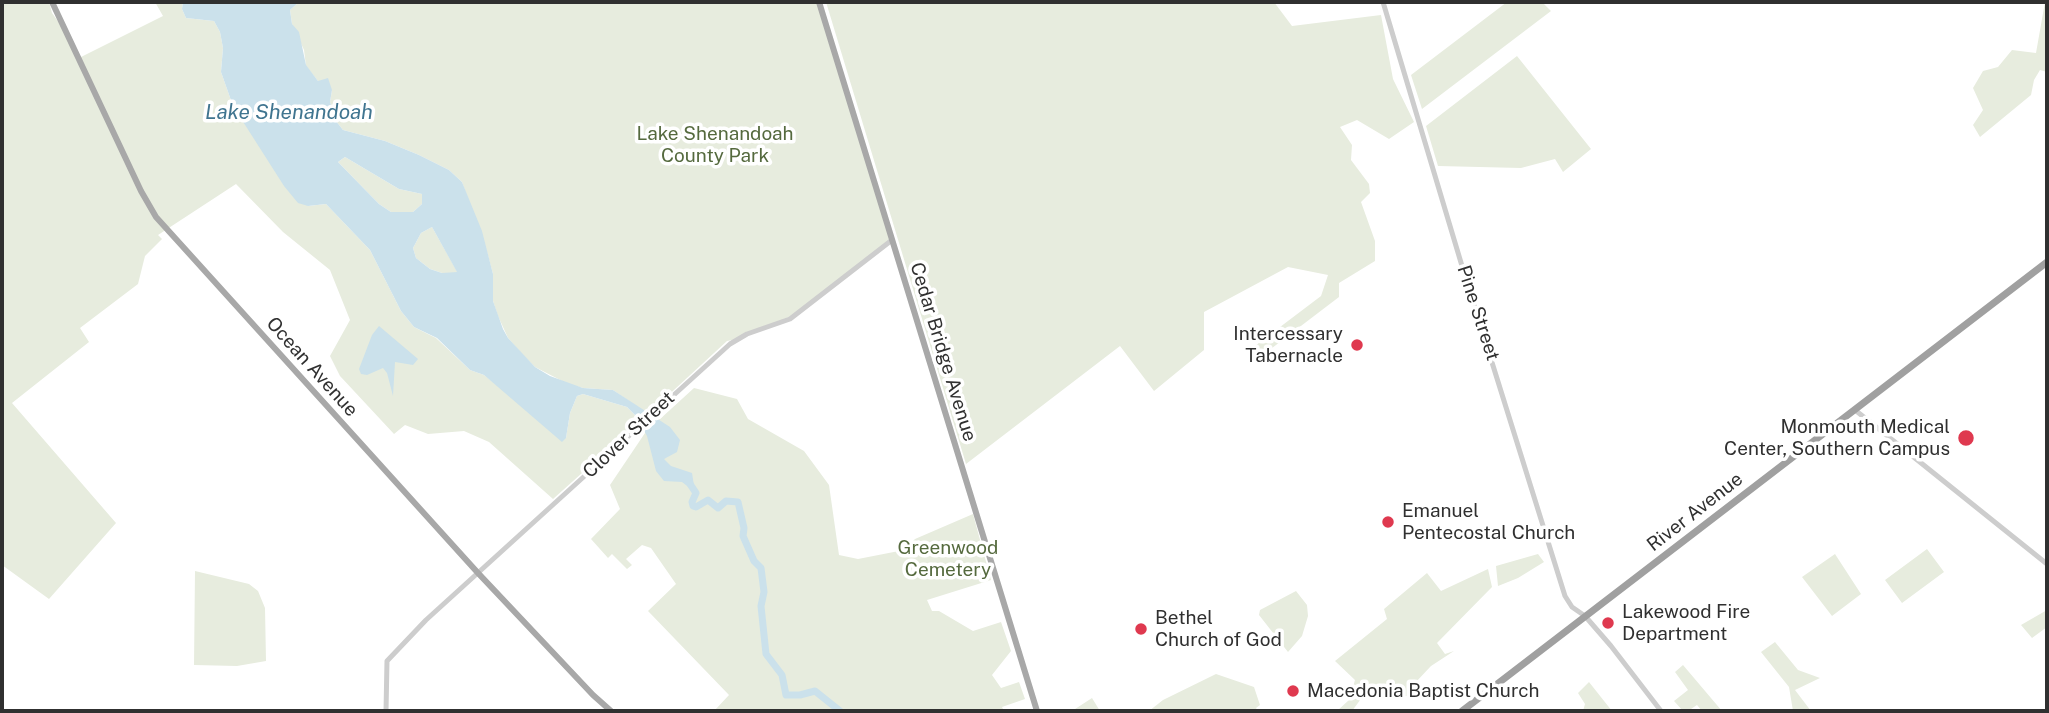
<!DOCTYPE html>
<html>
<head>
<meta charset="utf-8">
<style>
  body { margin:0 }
  #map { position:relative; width:2049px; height:713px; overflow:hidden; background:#fff; font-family:"Public Sans",sans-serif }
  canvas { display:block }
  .frame { position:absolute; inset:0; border:4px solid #303030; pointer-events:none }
</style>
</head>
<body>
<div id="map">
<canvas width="2049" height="713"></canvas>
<div class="frame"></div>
</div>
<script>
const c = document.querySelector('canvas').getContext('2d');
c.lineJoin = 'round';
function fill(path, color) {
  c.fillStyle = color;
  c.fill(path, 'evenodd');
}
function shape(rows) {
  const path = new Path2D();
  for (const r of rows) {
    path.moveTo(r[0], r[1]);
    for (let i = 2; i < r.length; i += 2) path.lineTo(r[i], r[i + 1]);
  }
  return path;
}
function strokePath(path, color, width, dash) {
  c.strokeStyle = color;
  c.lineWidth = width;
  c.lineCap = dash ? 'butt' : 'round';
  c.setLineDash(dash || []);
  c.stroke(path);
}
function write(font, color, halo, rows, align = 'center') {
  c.font = font + ' "Public Sans",sans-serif';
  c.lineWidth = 7;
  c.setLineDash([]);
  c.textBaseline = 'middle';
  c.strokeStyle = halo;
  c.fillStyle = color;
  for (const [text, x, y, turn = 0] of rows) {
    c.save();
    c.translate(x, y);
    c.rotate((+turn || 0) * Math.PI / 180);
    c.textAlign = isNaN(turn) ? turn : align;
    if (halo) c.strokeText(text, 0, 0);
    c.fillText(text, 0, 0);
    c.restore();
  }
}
fill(shape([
  [2,2,49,2,52,13,70,38,79,58,163,16,155,2,183,2,182,9,186,18,214,21,220,32,223,48,221,72,233,106,308,206,326,204,370,250,401,311,414,327,436,338,470,370,484,375,566,438,570,413,577,396,583,394,627,407,637,417,658,421,613,390,583,388,568,384,535,367,522,354,508,338,498,316,493,301,493,274,487,252,462,182,449,170,419,155,385,141,343,130,336,121,330,102,332,90,318,81,306,66,304,50,292,24,290,10,299,2,819,2,892,240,798,313,738,339,727,341,649,413,660,419,694,388,737,399,748,419,804,451,829,485,839,555,858,559,904,550,915,539,973,514,991,580,927,600,932,611,939,611,973,631,1001,622,1011,651,992,675,1001,688,1019,682,1025,699,1002,707,1004,711,715,710,729,695,648,611,676,584,651,548,642,545,626,559,632,565,627,569,612,554,608,558,591,539,620,509,610,485,645,433,639,422,553,499,489,442,464,431,428,434,405,425,394,434,340,376,330,356,350,320,330,270,283,232,236,184,158,235,162,239,145,256,138,284,80,328,89,342,12,403,116,523,49,599,2,565],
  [826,2,1274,2,1292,26,1381,15,1393,79,1414,122,1389,139,1357,120,1340,127,1352,145,1351,160,1369,184,1370,193,1361,202,1375,241,1375,261,1339,283,1339,297,1255,361,1247,352,1321,296,1328,275,1288,267,1204,312,1204,350,1154,391,1120,346,966,464],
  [1507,2,1542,2,1551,11,1422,109,1411,75],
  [2045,2,2047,2,2047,72,2040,70,2034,80,2031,95,1980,137,1973,125,1983,110,1973,88,1983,71,1998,67,2012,50,2036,53],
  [1517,56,1591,149,1563,172,1555,159,1521,168,1438,166,1426,126],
  [345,157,399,189,422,194,422,204,413,212,391,212,379,204,338,162],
  [432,227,458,273,442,273,430,269,416,258,413,248,421,233],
  [1927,549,1944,572,1902,603,1885,580],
  [1538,554,1544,562,1518,578,1498,586,1496,566],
  [1835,554,1861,594,1832,616,1802,577],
  [1488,569,1492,587,1437,643,1445,654,1454,651,1431,666,1415,683,1423,691,1408,696,1385,696,1372,684,1352,711,1337,711,1349,700,1355,680,1335,661,1387,619,1384,609,1427,573,1441,591],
  [195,571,249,584,258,591,265,608,266,661,237,666,194,665],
  [1296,591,1307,605,1308,616,1302,636,1288,652,1259,615,1260,610],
  [2047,610,2047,627,2032,638,2021,625],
  [1775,642,1798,670,1820,678,1795,690,1811,711,1793,711,1789,687,1761,652],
  [1683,665,1722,711,1702,711,1697,705,1688,711,1683,711,1674,701,1688,690,1675,672],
  [1216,674,1254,687,1260,705,1256,708,1258,711,1149,711,1163,700],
  [1589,682,1612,711,1583,711,1585,704,1578,693],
  [1092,698,1100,711,1072,711]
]), '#e7ecde');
fill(shape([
  [183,2,299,2,290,10,292,24,299,32,306,65,318,81,328,78,332,90,330,102,336,121,343,130,385,141,419,155,449,170,462,182,482,231,493,274,493,301,503,329,508,338,535,367,550,376,583,388,613,390,670,427,680,440,677,452,664,459,671,466,692,473,695,492,682,482,664,481,656,471,647,436,637,417,627,407,583,394,577,396,570,413,566,438,562,442,484,375,470,370,437,338,414,327,401,311,370,250,326,204,308,206,298,203,284,186,233,106,221,72,223,48,220,32,214,21,186,18,182,9],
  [345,157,399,189,422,194,422,204,413,212,391,212,379,204,338,162],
  [432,227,457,272,442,273,430,269,416,258,413,248,421,233],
  [379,326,418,359,413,365,395,362,393,396,387,373,383,368,367,375,361,374,359,369,372,335]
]), '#cbe1eb');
strokePath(shape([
  [690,484,696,493,692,502,693,506,696,507,708,500,718,508,726,501,738,502,744,528,743,536,754,561,761,568,764,592,761,606,766,654,782,675,786,695,800,695,815,691,840,711]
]), '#cbe1eb', 7);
strokePath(shape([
  [1383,2,1465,276,1565,596,1572,607,1585,616,1611,646,1661,711],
  [1855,410,2047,564],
  [386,711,387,661,426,620,730,344,747,334,790,319,892,240]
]), '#cdcdcd', 5);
strokePath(shape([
  [52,2,141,191,156,217,478,573,593,695,611,711],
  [819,2,1037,711]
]), '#a8a8a8', 6);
strokePath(shape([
  [1462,711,2047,262]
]), '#a0a0a0', 7);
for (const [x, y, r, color] of [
  [1357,345,7,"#df394f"],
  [1966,438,9,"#df394f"],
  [1388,522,7,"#df394f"],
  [1608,623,7,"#df394f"],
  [1141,629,7,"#df394f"],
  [1293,691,7,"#df394f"]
]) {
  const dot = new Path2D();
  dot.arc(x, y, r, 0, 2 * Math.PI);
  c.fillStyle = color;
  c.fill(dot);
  strokePath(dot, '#fff', 2.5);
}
write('19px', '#556a3e', '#fff', [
  ["Lake Shenandoah",715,134],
  ["County Park",715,156],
  ["Greenwood",948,548],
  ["Cemetery",948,570]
]);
write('19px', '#303030', '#fff', [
  ["Pine Street",1478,313,72],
  ["Cedar Bridge Avenue",943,352,73],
  ["Ocean Avenue",312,367,48],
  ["Clover Street",629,435,-43],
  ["River Avenue",1695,512,-38]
]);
write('19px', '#303030', '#fff', [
  ["Intercessary",1343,334,"right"],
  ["Tabernacle",1343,356,"right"],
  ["Monmouth Medical",1950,427,"right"],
  ["Center, Southern Campus",1950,449,"right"],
  ["Emanuel",1402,511],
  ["Pentecostal Church",1402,533],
  ["Lakewood Fire",1622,612],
  ["Department",1622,634],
  ["Bethel",1155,618],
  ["Church of God",1155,640],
  ["Macedonia Baptist Church",1307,691]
], 'left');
write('italic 21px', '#407590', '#fff', [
  ["Lake Shenandoah",289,113]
]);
</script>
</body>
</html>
